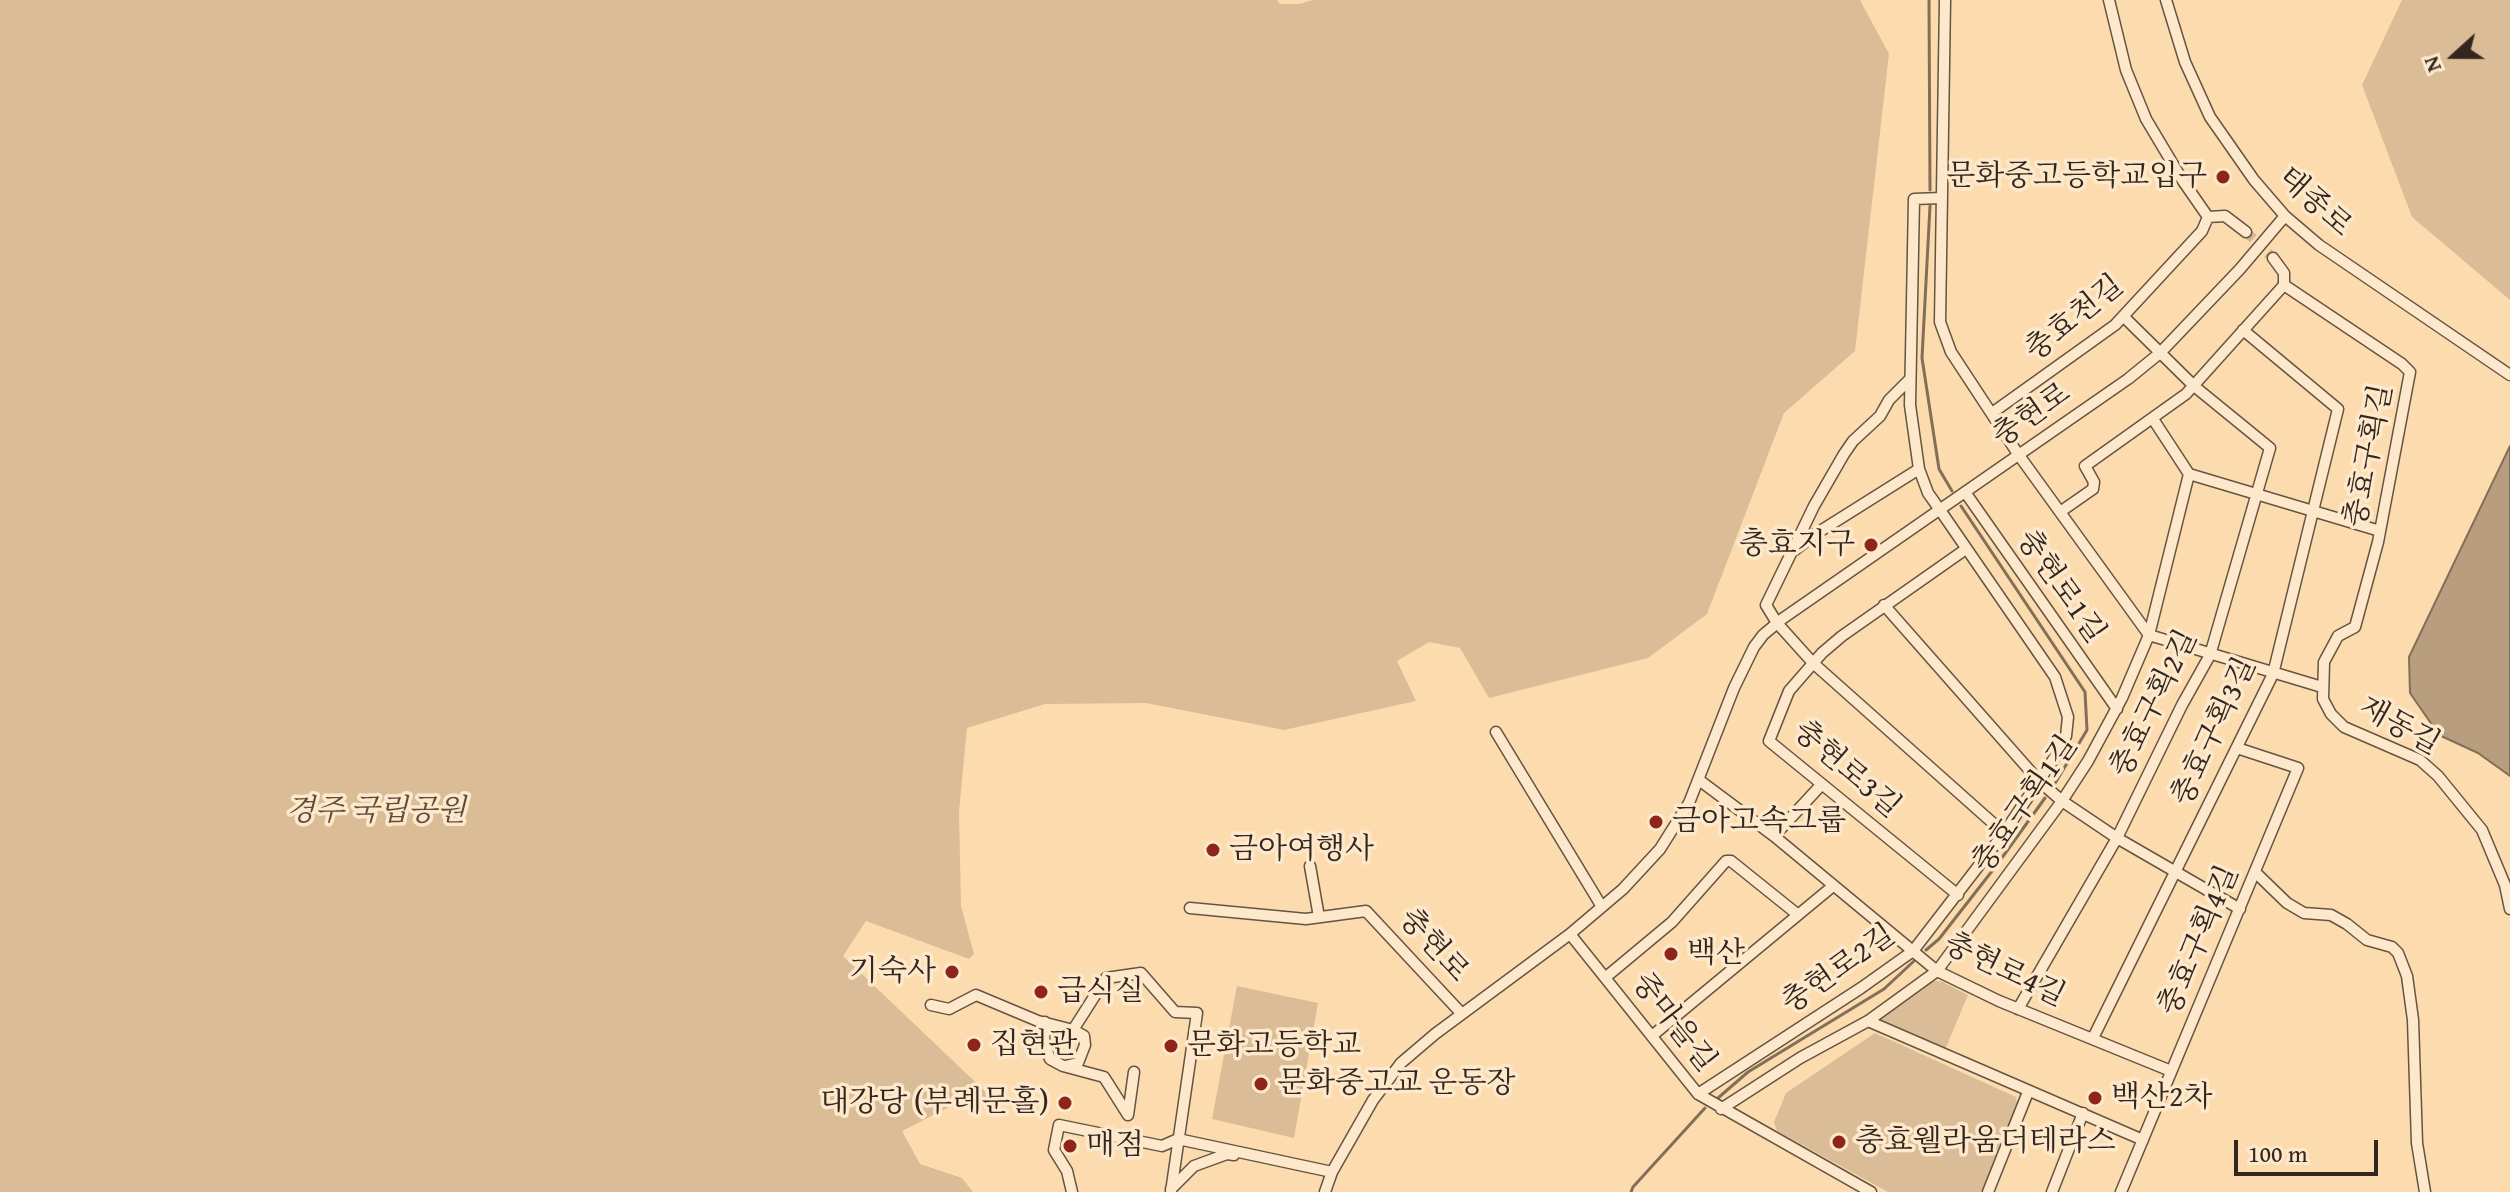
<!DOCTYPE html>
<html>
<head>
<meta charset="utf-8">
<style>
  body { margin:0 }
  #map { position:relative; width:2510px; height:1192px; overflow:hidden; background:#fcdcaf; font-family:"Gentium Book Plus",serif }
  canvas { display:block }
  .north { position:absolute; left:2414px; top:16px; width:80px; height:80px; -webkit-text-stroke:6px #fde8cb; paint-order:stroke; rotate:249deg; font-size:22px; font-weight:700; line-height:32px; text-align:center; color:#33261e }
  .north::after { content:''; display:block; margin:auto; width:28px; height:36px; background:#33261e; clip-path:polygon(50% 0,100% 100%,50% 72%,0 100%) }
  .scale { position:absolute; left:2234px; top:1140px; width:144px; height:36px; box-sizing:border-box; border:4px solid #33261e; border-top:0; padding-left:10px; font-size:24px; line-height:28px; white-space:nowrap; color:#33261e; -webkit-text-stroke:6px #fde8cb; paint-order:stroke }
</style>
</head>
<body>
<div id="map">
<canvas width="2510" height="1192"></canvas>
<div class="north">N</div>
<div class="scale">100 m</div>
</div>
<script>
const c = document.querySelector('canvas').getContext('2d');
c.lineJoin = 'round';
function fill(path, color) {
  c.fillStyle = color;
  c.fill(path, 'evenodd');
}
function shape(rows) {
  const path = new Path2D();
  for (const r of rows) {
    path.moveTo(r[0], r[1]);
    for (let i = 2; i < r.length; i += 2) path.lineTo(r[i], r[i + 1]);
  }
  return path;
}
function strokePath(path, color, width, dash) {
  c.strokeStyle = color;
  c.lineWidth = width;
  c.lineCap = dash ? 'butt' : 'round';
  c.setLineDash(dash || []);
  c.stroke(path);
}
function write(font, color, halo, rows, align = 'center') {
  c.font = font + ' "Gentium Book Plus","Noto Serif KR",serif';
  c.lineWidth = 7;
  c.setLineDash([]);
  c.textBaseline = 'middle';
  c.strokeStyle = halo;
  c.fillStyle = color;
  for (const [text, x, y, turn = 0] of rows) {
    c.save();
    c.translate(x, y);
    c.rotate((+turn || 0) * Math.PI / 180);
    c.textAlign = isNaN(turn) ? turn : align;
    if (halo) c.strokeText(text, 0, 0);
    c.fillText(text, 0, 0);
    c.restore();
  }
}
fill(shape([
  [0,0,1277,0,1280,4,1299,4,1313,0,1860,0,1889,54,1855,351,1784,413,1707,614,1648,658,1489,698,1460,648,1429,642,1397,661,1416,701,1284,730,1146,703,1045,704,967,728,959,811,961,906,974,954,969,959,866,921,843,956,992,1098,953,1105,902,1131,920,1164,962,1178,973,1192,0,1192],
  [2402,0,2510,0,2510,300,2412,217,2362,85],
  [1931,980,1943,982,1968,995,1945,1050,1878,1021],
  [1237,986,1318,1003,1294,1138,1212,1119],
  [1875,1033,2016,1097,2017,1104,1981,1192,1888,1192,1777,1131,1774,1122,1786,1093]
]), '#dabd96');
const water = shape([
  [2510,446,2510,776,2478,753,2439,735,2410,693,2409,657,2510,446]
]);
fill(water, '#b89e7e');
strokePath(water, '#836e58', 2);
strokePath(shape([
  [1929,0,1930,190],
  [1930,206,1922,358,1939,469,1952,491],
  [1961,506,2085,692,2087,730,2054,785],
  [1926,950,1939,939,1996,866,2045,798],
  [1718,1098,1748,1072,1884,989,1914,961],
  [1631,1192,1633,1187,1705,1108]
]), '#836e58', 3);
strokePath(shape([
  [2246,232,2273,258]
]), '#d4b892', 10, [10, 5]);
const minor = shape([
  [1945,0,1940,322,1951,352,2018,454,2149,635,2322,687],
  [2109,0,2126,70,2146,119,2183,181,2208,217],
  [2166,0,2185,62,2210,117,2254,180,2285,216,2319,245,2510,375],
  [2208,217,2225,216,2246,232],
  [2273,258,2284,273,2284,285,2402,364,2410,372,2378,542,2355,627,2338,636,2324,662,2323,699,2331,714,2344,727,2420,760,2438,776,2482,830,2505,885,2510,909],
  [1910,379,1889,400,1880,416,1853,441,1844,454,1814,506,1766,605,1777,623,1813,663,2004,833],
  [1992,413,2115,325,2202,231,2208,217],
  [2189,474,2380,531],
  [1965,492,2117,709],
  [2060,512,2093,489,2094,482,2085,466,2186,394,2284,285],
  [1795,550,1814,535,1919,469],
  [1884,605,2039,781,2062,801,2117,838,2240,909],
  [1496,732,1602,907],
  [1699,780,1774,836,1937,971,1999,1001,2171,1071],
  [1774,836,1822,784],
  [1310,866,1319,917],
  [2255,872,2287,903,2304,913,2331,915,2347,924,2367,940,2392,947,2398,953,2407,976,2413,1020,2417,1143,2425,1192],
  [1958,895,1769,741,1789,691,1822,653,1842,636,1966,549],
  [1190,908,1306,919,1366,911,1462,1014],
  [1570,934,1698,1094,1871,1192],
  [1606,977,1672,922,1726,861,1731,861,1797,914],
  [931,1005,949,1009,976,995,1038,1021,1073,1030,1106,978,1141,973,1175,1012,1197,1013,1171,1192],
  [2018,1009,2117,838,2182,705,2210,655,2270,448,2194,386,2123,316],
  [1868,1021,2143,1140],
  [1045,1022,1044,1043,1050,1059,1063,1066,1104,1077,1128,1115],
  [1653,1035,1833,886],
  [2093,1038,2273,674,2338,409,2243,330],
  [1065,1066,1078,1063,1085,1045,1084,1036,1073,1030],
  [1698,1094,1861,988,1913,951,2004,833,2059,751,2066,736,2068,717,2055,677,1940,510,1928,493,1919,469,1910,405,1914,199,1942,198],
  [1721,1109,1800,1058,1868,1021,1937,971,2062,801,2088,761,2122,698,2149,635,2189,474,2153,419],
  [1128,1115,1134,1072],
  [1171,1189,1194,1166,1227,1154,1234,1155],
  [1072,1192,1067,1171,1054,1150,1059,1125,1162,1146,1178,1139,1332,1172],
  [1325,1192,1332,1172,1373,1100,1401,1063,1435,1034,1570,934,1623,889,1660,849,1689,803,1734,688,1754,647,1763,635,1782,619,2128,379,2160,353,2240,269,2285,216],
  [1988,1192,2028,1092],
  [2052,1192,2083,1113],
  [2121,1192,2298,768,2237,748]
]);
strokePath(minor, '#655442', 13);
strokePath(minor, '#fde8cb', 10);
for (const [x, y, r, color] of [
  [2223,177,8,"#8f2418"],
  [1871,545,8,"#8f2418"],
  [1656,822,8,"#8f2418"],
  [1213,850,8,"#8f2418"],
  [1671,954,8,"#8f2418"],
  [952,972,8,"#8f2418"],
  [1041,992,8,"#8f2418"],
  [974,1045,8,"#8f2418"],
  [1171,1046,8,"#8f2418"],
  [1261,1084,8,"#8f2418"],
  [2095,1098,8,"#8f2418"],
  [1065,1103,8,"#8f2418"],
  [1839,1142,8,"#8f2418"],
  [1070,1146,8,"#8f2418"]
]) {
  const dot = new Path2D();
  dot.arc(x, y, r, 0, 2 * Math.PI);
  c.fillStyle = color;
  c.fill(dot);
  strokePath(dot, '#fde8cb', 3);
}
write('30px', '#33261e', '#fde8cb', [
  ["문화중고등학교입구",2207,177,"right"],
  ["충효지구",1855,545,"right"],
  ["금아고속그룹",1672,822],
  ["금아여행사",1229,850],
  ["백산",1687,954],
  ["기숙사",936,972,"right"],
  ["급식실",1057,992],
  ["집현관",990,1045],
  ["문화고등학교",1187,1046],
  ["문화중고교 운동장",1277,1084],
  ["백산2차",2111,1098],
  ["대강당 (부례문홀)",1049,1103,"right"],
  ["충효웰라움더테라스",1855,1142],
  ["매점",1086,1146]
], 'left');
write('30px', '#33261e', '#fde8cb', [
  ["태종로",2314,203,42],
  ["충효천길",2075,319,-39],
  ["충현로",2032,416,-35],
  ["충효구획길",2370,456,-79],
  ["충현로1길",2060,587,55],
  ["충효구획2길",2155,704,-64],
  ["재동길",2399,727,29],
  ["충효구획3길",2215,732,-65],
  ["충현로3길",1846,770,41],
  ["충효구획1길",2026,805,-55],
  ["충효구획4길",2200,941,-67],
  ["충현로",1433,946,48],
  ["충현로2길",1839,970,-35],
  ["충현로4길",2004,971,26],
  ["중마을길",1673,1023,52]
]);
write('italic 30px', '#5d4c3c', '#fde8cb', [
  ["경주 국립공원",376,812]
]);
</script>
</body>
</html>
